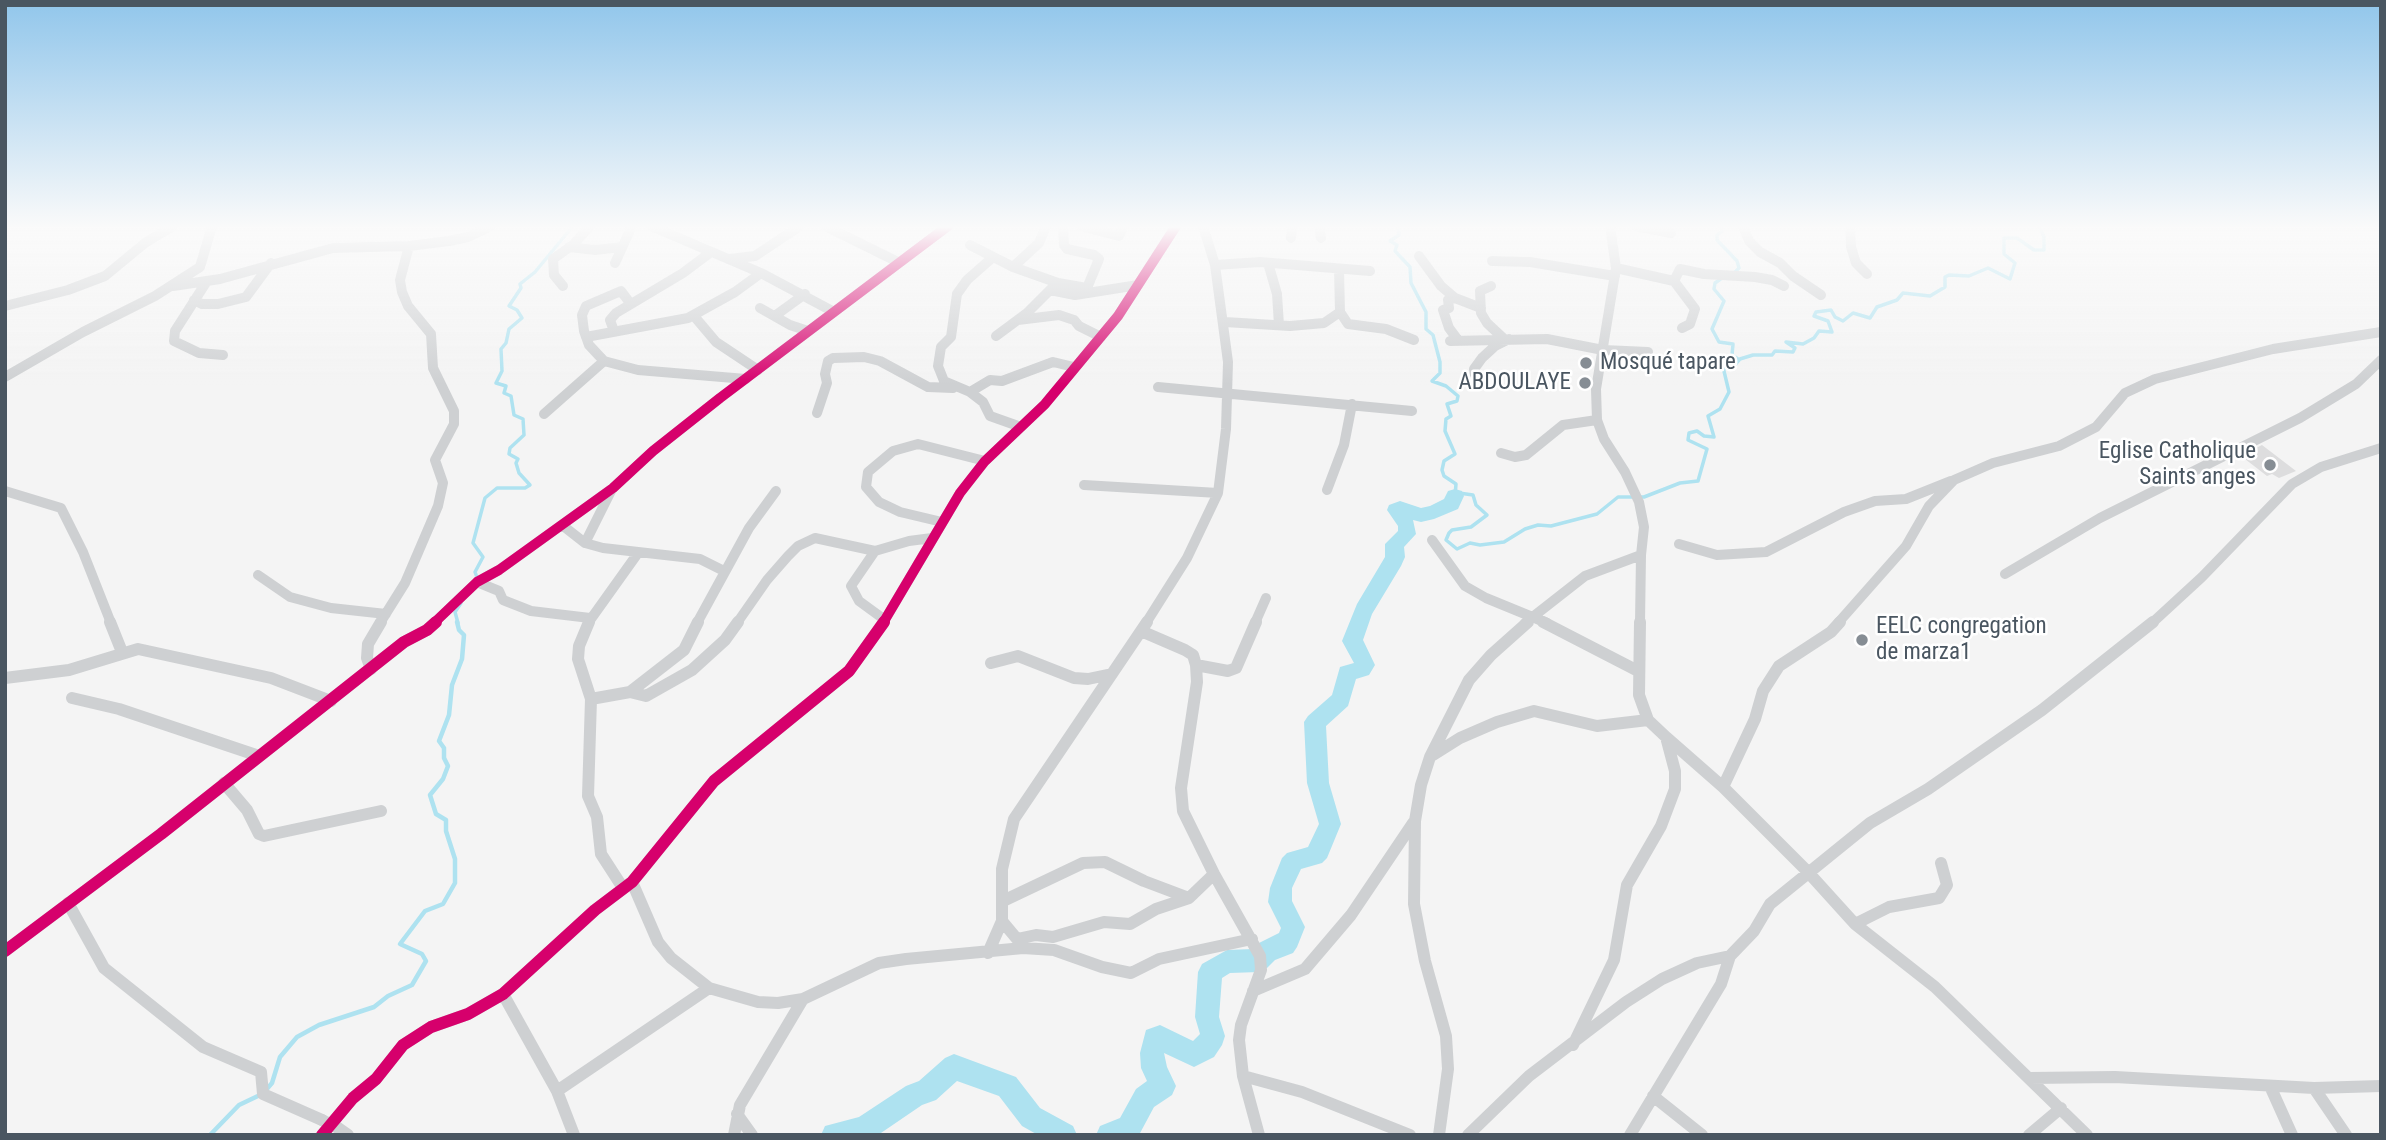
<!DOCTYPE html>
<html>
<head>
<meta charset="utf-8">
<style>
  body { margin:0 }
  #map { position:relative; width:2386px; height:1140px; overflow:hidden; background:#f4f4f4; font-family:"Roboto Condensed",sans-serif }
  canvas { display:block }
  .frame { position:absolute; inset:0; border:7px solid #4a5661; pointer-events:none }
</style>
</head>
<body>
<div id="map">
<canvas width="2386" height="1140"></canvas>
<div class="frame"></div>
</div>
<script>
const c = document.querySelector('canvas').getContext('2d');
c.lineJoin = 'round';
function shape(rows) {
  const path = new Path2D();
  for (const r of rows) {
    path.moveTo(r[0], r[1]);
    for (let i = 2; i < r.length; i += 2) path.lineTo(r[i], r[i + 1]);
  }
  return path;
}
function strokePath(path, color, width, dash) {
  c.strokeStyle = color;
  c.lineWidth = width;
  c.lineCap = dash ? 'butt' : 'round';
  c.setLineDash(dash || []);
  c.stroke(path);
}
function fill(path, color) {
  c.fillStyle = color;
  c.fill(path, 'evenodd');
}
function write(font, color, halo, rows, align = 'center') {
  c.font = font + ' "Roboto Condensed",sans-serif';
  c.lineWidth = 5;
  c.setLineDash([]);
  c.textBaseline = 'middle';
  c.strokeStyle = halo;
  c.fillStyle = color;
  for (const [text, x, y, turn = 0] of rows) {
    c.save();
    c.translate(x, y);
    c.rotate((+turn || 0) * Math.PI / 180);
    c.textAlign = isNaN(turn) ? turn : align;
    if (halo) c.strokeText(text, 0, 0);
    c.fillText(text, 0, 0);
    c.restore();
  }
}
strokePath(shape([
  [1398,226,1399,235,1390,241,1397,245,1395,251,1410,267,1411,283,1426,312,1426,329,1433,335,1440,362,1440,373,1432,381,1446,386,1458,396,1457,401,1447,404,1451,416,1446,419,1445,431,1455,454,1444,461,1442,470,1444,476,1456,484,1455,496,1459,493,1473,495,1476,505,1487,515,1471,527,1452,530,1449,533,1446,540,1457,549,1470,543,1480,545,1504,542,1525,529,1538,525,1551,526,1597,514,1618,497,1644,497,1680,483,1698,481,1707,449,1688,440,1689,433,1697,431,1704,436,1714,437,1708,416,1720,409,1729,392,1723,367,1732,368,1740,359,1753,355,1772,355,1775,351,1793,352,1795,348,1786,342,1803,344,1814,338,1819,331,1832,332,1828,321,1814,316,1816,312,1831,310,1835,317,1843,321,1853,313,1870,318,1877,307,1897,300,1903,293,1930,296,1945,287,1945,277,1949,275,1969,276,1988,268,2010,279,2015,263,2004,254,2004,238,2017,238,2034,250,2044,250,2044,237,2039,226],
  [1720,226,1722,231,1717,235,1717,240,1737,261,1739,268,1735,272],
  [1722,278,1715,283,1714,289,1724,301,1712,329,1719,342,1733,344,1732,355,1738,359],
  [478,580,475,572,483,557,473,543,485,498,497,488,525,488,530,485,519,473,516,463,518,459,509,454,510,448,524,435,523,419,514,415,511,396,504,393,506,386,496,383,502,371,501,349,506,343,509,329,522,318,517,310,509,306,521,288,520,284,535,272,573,226],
  [458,623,455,612,461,603]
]), '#aee2f0', 3.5);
strokePath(shape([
  [266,1090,272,1083,280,1057,297,1037,319,1025,374,1007,388,996,412,985,426,961,422,954,400,944,425,911,443,904,455,883,455,859,446,831,446,820,436,814,430,795,443,779,448,766,444,758,444,748,439,741,449,715,452,685,462,659,464,635,459,630,457,622],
  [210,1135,239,1105,260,1095]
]), '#aee2f0', 4.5);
fill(shape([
  [1455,489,1462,491,1464,496,1458,509,1434,519,1421,522,1413,520,1416,534,1404,547,1405,557,1401,566,1372,614,1363,640,1375,665,1369,675,1356,679,1348,706,1326,726,1329,783,1341,824,1327,858,1322,863,1301,869,1292,888,1292,901,1305,927,1297,947,1293,953,1275,960,1267,968,1259,972,1230,973,1222,978,1219,1017,1225,1036,1222,1045,1214,1057,1194,1067,1164,1053,1167,1067,1176,1086,1172,1095,1154,1107,1139,1135,1096,1135,1100,1126,1120,1118,1136,1089,1147,1081,1141,1068,1140,1053,1146,1030,1160,1025,1193,1041,1200,1034,1195,1017,1198,972,1202,964,1227,950,1253,949,1259,943,1279,933,1281,928,1268,902,1270,888,1282,858,1287,853,1308,847,1319,824,1307,783,1304,722,1308,716,1332,695,1340,667,1354,663,1342,641,1357,604,1385,557,1385,544,1398,531,1398,526,1387,510,1389,505,1400,501,1421,508,1430,506,1444,499,1448,491,1455,489],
  [954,1054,1016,1077,1040,1108,1073,1126,1077,1135,1038,1135,1022,1126,999,1096,957,1081,936,1100,922,1105,878,1135,821,1135,825,1126,859,1117,906,1086,919,1081,945,1058,954,1054]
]), '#aee2f0');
fill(shape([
  [2262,445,2296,471,2279,478,2272,474,2267,476,2245,459,2250,456,2246,453]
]), '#ddddde');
strokePath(shape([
  [825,226,898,262],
  [1081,226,1119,236,1124,226],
  [1319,226,1321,238],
  [1635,226,1671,233],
  [1743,226,1749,241,1760,252,1780,263,1793,276,1821,295],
  [1850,226,1851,247,1856,263,1867,274],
  [1291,238,1292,226],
  [970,245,1013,267,1058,283,1087,288,1099,259,1094,255,1067,249,1064,245,1063,226],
  [569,247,595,250,622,247],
  [1419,256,1441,286,1455,298,1481,308],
  [992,258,967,280,957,294,951,337,941,347,938,366,944,381,970,392,983,402,990,416,1021,427],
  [729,259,755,256,800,226],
  [1492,261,1530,262,1615,276],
  [615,263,632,226],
  [1268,263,1277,294,1279,325],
  [1215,265,1260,262,1370,271],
  [1013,267,1039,243,1046,226],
  [1616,268,1674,281,1695,309,1690,324,1682,328],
  [761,273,834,312],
  [207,281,175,331,174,341,199,353,223,355],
  [1674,281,1680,269,1704,274,1755,277,1772,280,1784,286],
  [173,286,220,279,333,248,409,246,449,241,468,237,491,226],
  [563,286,554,275,553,259,574,244,590,226],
  [1491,286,1480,291,1481,313,1487,323,1503,338],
  [1050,290,1075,295,1138,285],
  [1455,298,1448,300,1449,308,1443,310,1449,328,1458,340],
  [194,300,202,304,218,304,246,297,271,263],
  [630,303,621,291,586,306,582,315,584,331,589,345,604,361,638,370,746,379],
  [5,306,68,290,105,276,145,243,173,226],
  [760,308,790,325,808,331],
  [1340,312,1348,324,1386,329,1414,340],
  [776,315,805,294],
  [694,316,716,342,758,370],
  [1018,320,1059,315,1074,320,1079,326,1101,337],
  [1225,322,1290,326,1324,323,1340,312,1339,270],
  [614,331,610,320,616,313,683,273,711,252],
  [996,336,1027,313,1053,287],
  [586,337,688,318,735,292,761,273,651,226],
  [1450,341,1547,339,1603,350,1648,352],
  [1475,375,1474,369,1482,358,1495,346,1509,339],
  [5,377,83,332,155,296,200,267,212,226],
  [1158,387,1412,411],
  [970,392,990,380,1002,381,1053,362,1074,367],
  [817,413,827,383,825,374,828,361,833,358,864,357,880,361,928,387,953,388],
  [544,414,604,361],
  [1501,453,1515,457,1526,455,1563,425,1597,420],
  [1084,485,1218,493],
  [1327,490,1344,445,1352,404],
  [5,491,61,508,83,552,111,623],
  [942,522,900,512,879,502,866,487,868,472,893,451,918,444,985,461],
  [562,525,585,543,603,548,700,559,724,571],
  [1432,540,1465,586,1486,598,1547,623],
  [585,543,612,489],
  [1679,544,1717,555,1766,552,1844,512,1875,501,1906,499,1951,481],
  [875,551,851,586,859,601,885,620],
  [2005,574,2100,518,2300,418,2356,384,2381,360],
  [258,575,290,597,331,608,386,614],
  [477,582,499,591,503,600,531,611,590,618],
  [380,623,405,583,438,506,443,483,435,460,454,424,454,411,433,368,431,334,408,306,402,292,400,280,409,246],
  [434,623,477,582,499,570,613,488,653,451,720,398,948,226],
  [588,623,638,553],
  [697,623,749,528,776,491],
  [737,623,767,580,788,556,798,546,815,538,875,551,909,541,932,538],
  [883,623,960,493,985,461,1045,404,1118,316,1176,226],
  [1146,623,1187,558,1218,493,1226,429,1228,362,1215,265,1203,226],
  [1255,623,1266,598],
  [1525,623,1585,576,1641,555,1644,527,1639,502,1625,472,1604,439,1597,420,1596,389,1616,268,1610,226],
  [1640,623,1641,555],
  [1838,623,1906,546,1929,506,1954,480,1993,463,2059,446,2096,427,2125,393,2155,379,2273,349,2381,332],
  [2152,623,2202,577,2292,484,2321,467,2381,448]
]), '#ced0d2', 10);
strokePath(shape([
  [110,622,122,652],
  [589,622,579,646,578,659,591,699,588,796,597,817,601,854,623,888],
  [1543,622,1638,671],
  [1141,631,1185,650,1193,655,1196,665,1197,682,1181,788,1183,811,1214,874,1260,956,1261,970,1241,1025,1239,1040,1243,1076,1259,1135],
  [991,663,1018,656,1074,678,1088,679,1112,674],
  [1196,665,1228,671,1236,668,1256,622],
  [371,669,367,658,368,644,381,622],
  [5,678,69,670,138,649,271,678,331,701],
  [630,692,684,650,698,622],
  [72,698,119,709,259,756],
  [591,699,630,692,646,696,692,670,725,640,738,622],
  [1666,737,1723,787,1755,719,1763,691,1779,666,1831,632,1840,622],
  [1433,755,1460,738,1497,722,1534,711,1597,726,1648,720],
  [224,783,247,810,259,834,264,836,381,811],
  [1723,787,1807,871,1855,924,1935,987,2087,1135],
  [632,882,658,942,671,958,709,988,758,1002,778,1003,803,999,879,963,906,959,1023,948,1054,950,1102,967,1131,973,1159,959,1252,939],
  [1003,901,1083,863,1105,862,1144,881,1189,898],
  [68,903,104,968,203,1047,261,1072,263,1094,322,1120],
  [1002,921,1017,939,1036,935,1053,937,1104,922,1130,924,1156,909,1189,898,1214,874],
  [1855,924,1889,907,1939,898,1947,885,1941,863],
  [5,951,161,834,404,642,427,630,436,622],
  [988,953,1002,921,1002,869,1014,819,1147,622],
  [1253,991,1305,969,1351,915,1413,823],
  [503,994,557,1091,574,1135],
  [1573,1045,1614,960,1627,885,1661,826,1675,789,1675,771,1666,737,1648,720,1639,695,1640,622],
  [1243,1076,1302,1092,1410,1135],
  [2030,1078,2115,1077,2314,1088,2381,1086],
  [2270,1086,2292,1135],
  [2314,1088,2346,1135],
  [557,1091,709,988],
  [1653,1096,1702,1135],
  [737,1114,752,1135],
  [338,1128,348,1135],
  [322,1135,353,1098,376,1079,403,1045,431,1027,468,1014,503,994,595,910,632,882,714,781,849,671,884,622],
  [734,1135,740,1105,803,999],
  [1439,1135,1448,1069,1446,1036,1425,961,1414,904,1415,821,1421,785,1430,757,1469,680,1491,655,1528,622],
  [1468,1135,1529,1076,1626,1002,1662,979,1697,963,1730,956],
  [1630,1135,1721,984,1730,956,1754,931,1770,904,1870,823,1928,789,2042,710,2153,622],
  [2029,1135,2061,1108]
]), '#ced0d2', 12);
strokePath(shape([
  [322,1120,338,1128]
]), '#ced0d2', 12);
strokePath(shape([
  [434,623,477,582,499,570,613,488,653,451,720,398,948,226],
  [883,623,960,493,985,461,1045,404,1118,316,1176,226]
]), '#d6006c', 10);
strokePath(shape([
  [5,951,161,834,404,642,427,630,436,622],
  [322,1135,353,1098,376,1079,403,1045,431,1027,468,1014,503,994,595,910,632,882,714,781,849,671,884,622]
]), '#d6006c', 12);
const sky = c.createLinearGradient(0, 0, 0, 385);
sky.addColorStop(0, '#91c6eb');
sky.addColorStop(0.59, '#fafafa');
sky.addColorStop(1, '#fafafa00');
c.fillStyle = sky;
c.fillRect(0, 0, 2386, 385);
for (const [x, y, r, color] of [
  [1586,363,7,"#868d94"],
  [1585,383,7,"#868d94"],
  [2270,465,7,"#868d94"],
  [1862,640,7,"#868d94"]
]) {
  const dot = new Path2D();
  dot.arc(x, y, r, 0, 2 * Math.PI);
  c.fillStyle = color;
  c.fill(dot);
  strokePath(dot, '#fff', 2.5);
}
write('23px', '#4a5661', '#fff', [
  ["Mosqué tapare",1600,363],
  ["ABDOULAYE",1571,383,"right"],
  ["Eglise Catholique",2256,452,"right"],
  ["Saints anges",2256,478,"right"],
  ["EELC congregation",1876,627],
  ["de marza1",1876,653]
], 'left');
</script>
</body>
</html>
